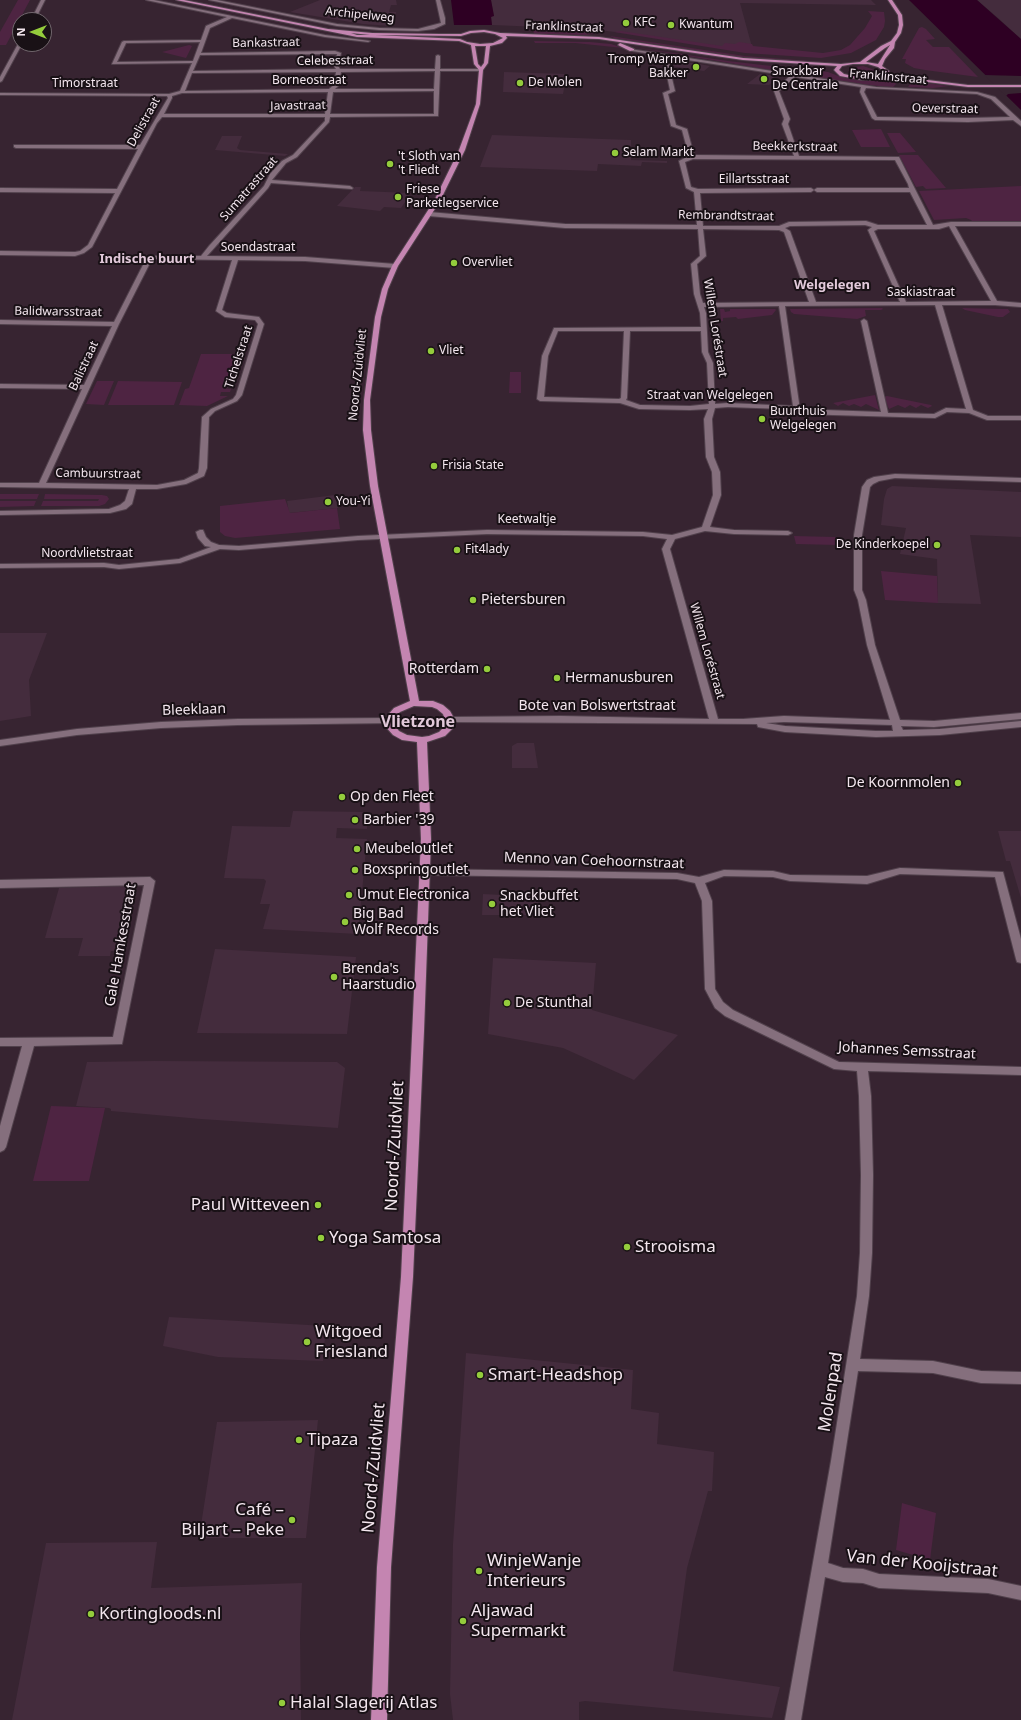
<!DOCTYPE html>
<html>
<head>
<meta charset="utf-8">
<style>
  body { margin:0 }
  #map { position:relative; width:1021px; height:1720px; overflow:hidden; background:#372431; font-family:"Noto Sans",sans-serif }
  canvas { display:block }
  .north { position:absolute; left:12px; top:12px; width:40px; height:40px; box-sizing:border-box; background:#191116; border:1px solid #70666c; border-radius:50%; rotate:270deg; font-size:11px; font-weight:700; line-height:16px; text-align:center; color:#f3e6ee }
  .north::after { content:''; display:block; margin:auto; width:14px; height:18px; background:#94cc3c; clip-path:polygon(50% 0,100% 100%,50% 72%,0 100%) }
</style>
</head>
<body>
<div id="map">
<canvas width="1021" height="1720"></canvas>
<div class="north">N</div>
</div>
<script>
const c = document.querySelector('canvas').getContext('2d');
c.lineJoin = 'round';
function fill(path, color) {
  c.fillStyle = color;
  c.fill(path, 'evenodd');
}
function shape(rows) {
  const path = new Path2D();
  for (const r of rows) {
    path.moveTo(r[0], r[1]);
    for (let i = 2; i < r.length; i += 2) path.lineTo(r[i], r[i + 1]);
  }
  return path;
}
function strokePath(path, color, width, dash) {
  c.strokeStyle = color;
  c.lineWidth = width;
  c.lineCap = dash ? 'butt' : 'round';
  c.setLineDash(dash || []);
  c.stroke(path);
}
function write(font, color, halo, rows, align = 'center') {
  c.font = font + ' "Noto Sans",sans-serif';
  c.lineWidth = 4;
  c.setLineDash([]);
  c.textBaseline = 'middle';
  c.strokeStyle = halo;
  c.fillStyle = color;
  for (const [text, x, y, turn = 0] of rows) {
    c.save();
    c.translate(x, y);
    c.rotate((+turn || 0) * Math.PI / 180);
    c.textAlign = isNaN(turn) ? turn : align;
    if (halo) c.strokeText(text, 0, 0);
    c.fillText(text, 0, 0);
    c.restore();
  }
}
fill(shape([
  [320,0,396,0,397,5,391,5,389,12,396,12,395,20,392,26,363,24,290,12],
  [491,0,871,0,876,5,740,3,752,47,720,47,642,35,589,29,492,25,491,16,494,16],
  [977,0,1021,0,1021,39,998,18],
  [677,62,693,63,710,66,704,71,671,66],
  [504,72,567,74,563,94,503,92],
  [760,74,770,75,776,79,769,85,747,84],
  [492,135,631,140,631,160,667,161,667,163,642,162,641,166,598,164,597,171,480,167],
  [222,136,242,136,237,148,240,150,288,154,285,156,215,150],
  [355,187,361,187,360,191,411,193,401,208,384,207,380,211,337,206],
  [892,486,1021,492,1021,537,970,535,981,604,938,603,937,559,900,554,906,528,881,525,884,499,887,489],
  [335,495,338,508,289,513,287,501],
  [0,633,47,633,29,680,31,716,0,721],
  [517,743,534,743,538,768,512,768,512,746],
  [293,811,368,812,367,829,337,828,336,838,367,839,358,934,263,929,270,904,260,904,266,881,264,879,224,878,232,826,290,827],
  [998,831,1021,831,1021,898,1010,861,1006,861],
  [125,886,131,887,134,893,124,951,111,951,110,956,78,956,83,938,45,938,59,888],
  [483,894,539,897,537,911,527,911,526,915,482,915],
  [215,949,356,957,347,1034,197,1033],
  [493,958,596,963,592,1010,678,1035,634,1080,563,1048,488,1034],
  [154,1061,337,1062,345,1068,338,1128,201,1119,111,1111,111,1109,109,1108,76,1106,87,1062],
  [169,1317,326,1326,323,1361,218,1357,163,1346],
  [466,1353,633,1370,631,1409,659,1413,657,1444,714,1452,712,1491,708,1491,687,1568,673,1671,780,1687,772,1718,585,1701,579,1702,579,1720,453,1720,450,1694,453,1544],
  [318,1420,306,1538,199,1538,217,1422],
  [157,1542,151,1588,302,1583,300,1634,301,1720,12,1720,46,1543]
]), '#442c3d');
fill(shape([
  [18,0,30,0,6,45,0,45,0,32],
  [868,11,884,12,885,21,884,27,876,40,851,53,821,58,745,53,614,32,621,31,722,46,725,43,735,44,739,42,752,44,753,46,823,53,841,50,850,45,865,28,872,16],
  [922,27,926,29,935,39,926,40,933,47,949,47,978,77,925,70,914,68,905,63,906,59,902,59,919,28],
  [533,30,574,31,598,33,586,35,534,34],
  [610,36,745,56,810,61,809,63,739,57,614,38],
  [534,41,590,42,611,44,623,48,575,43,535,43],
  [189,45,192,46,186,58,162,52],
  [632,47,728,61,806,70,802,75],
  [863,66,872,69,875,72,870,74,860,75,848,71,849,68],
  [818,71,828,72,841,77,855,80,900,80,893,87,878,86,820,78,816,76],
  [912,81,948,86,949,86,933,88,908,87],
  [881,129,890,147,861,147,852,130],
  [887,133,900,133,916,152,898,153],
  [899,155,918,155,946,188,926,189,923,186,916,187],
  [1021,186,1021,222,973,222,971,220,966,218,934,220,919,191],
  [962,308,1004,309,1008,309,1010,312,1003,317,998,317,965,310],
  [720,309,724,309,725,312,730,311,730,309,775,309,776,310,772,315,738,319,736,317,723,318,723,321,721,321],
  [790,309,882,308,883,309,881,310,865,310,866,316,857,319,794,314,791,312],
  [201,354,238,354,227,389,231,389,230,392,221,392,220,396,228,396,207,406,179,405,185,389,189,388],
  [510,372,521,372,521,393,509,393],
  [97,381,114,381,104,405,86,404],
  [118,381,182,382,174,405,108,405],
  [875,395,879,410,866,404,861,407,854,404,849,406,843,403,838,406,833,403],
  [887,396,931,405,932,406,928,408,921,405,916,408,910,405,905,408,898,405,889,409,884,397],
  [0,494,39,494,37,499,0,499],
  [45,494,102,495,107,496,109,499,105,504,99,506,41,506,43,501,98,501,99,499,44,499],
  [285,499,290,513,337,508,340,529,235,538,225,536,220,532,220,506],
  [0,501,36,501,34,506,0,507],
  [794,536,835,537,838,538,837,545,796,544],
  [881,571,937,576,938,603,885,600],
  [51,1106,105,1108,89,1181,33,1181],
  [902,1503,936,1513,930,1560,896,1550]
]), '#4e2442');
fill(shape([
  [451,0,491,0,494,16,491,17,492,25,454,25],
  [909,0,977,0,1021,39,1021,89,1005,75,1021,93,1021,110]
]), '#2e0023');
fill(shape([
  [984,75,1021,76,1021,93,1008,94,1006,96]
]), '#372431');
const minor = shape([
  [41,0,45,0,35,20,31,20,41,0],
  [146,0,154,0,325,35,370,41,368,42,325,37,232,18,210,28,201,53,335,51,341,53,338,66,340,69,435,69,436,56,438,55,440,56,440,69,481,69,483,70,481,71,440,71,438,116,330,117,329,122,297,157,286,163,272,180,350,186,353,188,352,189,271,183,268,188,207,256,305,257,395,264,398,266,395,268,305,261,238,260,222,310,227,313,259,317,264,324,242,395,237,401,215,411,209,417,207,468,204,476,186,484,157,489,136,489,132,504,126,509,110,513,0,515,0,511,109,509,120,505,125,501,129,489,0,487,0,483,39,483,82,389,0,388,0,384,84,385,112,326,0,324,0,320,114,322,146,259,120,259,118,258,118,256,201,256,209,246,264,186,270,174,282,161,293,155,325,121,325,117,162,117,157,123,92,247,84,253,75,256,0,255,0,251,75,252,80,251,88,245,115,193,0,192,0,188,117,189,138,149,16,148,14,147,14,145,140,145,168,98,167,96,0,95,0,93,169,94,180,91,192,63,112,64,122,42,124,41,201,40,206,26,227,17,146,0],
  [200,42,193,61,117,62,126,43,200,42],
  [337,54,334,66,336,69,193,71,200,55,337,54],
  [435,71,434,89,335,89,338,86,341,72,435,71],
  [336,72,334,85,329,89,185,91,192,73,336,72],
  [434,91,434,114,330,114,333,92,434,91],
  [328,92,325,114,164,114,172,98,172,96,182,93,328,92],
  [152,259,232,260,216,311,225,317,255,320,258,324,236,395,233,399,211,409,202,417,199,468,198,473,184,480,157,485,46,483,119,324,152,259],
  [209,0,217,0,337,24,379,28,418,29,441,23,436,0,440,0,445,18,445,24,434,29,418,31,379,30,337,26,209,0],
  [20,43,22,44,2,81,0,82,0,77,18,44,20,43],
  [630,49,876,87,977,92,995,97,1021,121,1021,126,1013,120,968,122,875,120,872,118,860,92,861,87,795,77,779,91,790,119,788,124,799,156,899,157,933,225,951,222,1021,222,1021,226,955,226,997,301,1021,303,1021,307,995,305,942,305,973,410,988,416,1021,416,1021,420,987,420,969,413,947,412,935,418,799,414,784,409,728,407,715,408,712,419,714,457,720,472,721,495,710,527,734,530,788,531,792,533,788,535,734,534,705,531,675,539,670,549,718,719,743,719,784,716,890,720,867,645,858,600,854,590,854,535,862,487,867,480,874,477,895,474,1021,478,1021,482,895,478,879,481,873,484,870,487,862,535,862,590,866,600,875,645,900,720,934,721,1021,713,1021,719,934,727,901,726,903,730,940,729,1021,721,1021,727,940,735,876,737,785,732,758,727,757,724,447,722,445,720,450,717,560,716,709,719,662,549,667,539,643,536,487,534,358,540,239,550,220,549,180,563,119,569,104,567,0,568,0,564,104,563,119,565,179,559,211,547,205,546,198,538,196,532,200,530,203,530,206,537,211,542,219,545,239,546,358,536,487,530,643,532,672,535,702,527,713,495,712,472,706,457,704,419,708,409,690,410,639,409,620,403,540,401,537,399,542,356,554,328,701,327,700,313,694,294,691,264,700,256,698,229,565,228,429,216,426,214,429,212,565,224,697,225,694,192,686,188,679,161,689,156,682,130,671,126,663,93,670,90,665,66,671,57,632,51,630,49],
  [675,58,790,76,774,91,784,119,782,124,794,156,694,155,687,129,676,125,668,94,675,91,669,66,675,58],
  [866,88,977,94,991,99,1010,117,968,118,877,117,864,92,866,88],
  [693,159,895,160,908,184,909,188,817,188,814,190,817,192,910,192,927,225,878,225,866,221,789,222,779,226,703,226,700,193,811,192,814,190,811,188,698,189,691,187,685,162,693,159],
  [865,225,872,227,868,230,900,302,816,302,790,231,785,228,790,226,865,225],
  [949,226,991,301,906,302,874,231,878,229,939,229,949,226],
  [703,229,779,230,784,232,809,302,703,303,700,294,697,264,706,256,703,229],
  [935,305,966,409,946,408,934,414,888,413,867,321,864,319,861,321,881,412,797,409,799,407,799,403,785,306,935,305],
  [779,306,793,406,728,403,715,404,713,363,708,352,706,313,704,307,779,306],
  [558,331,624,331,621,398,619,399,544,397,548,356,558,331],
  [630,331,701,331,702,352,707,363,709,404,690,406,640,405,626,400,627,398,630,331],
  [784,722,892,725,893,731,876,731,785,726,766,723,784,722],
  [391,718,396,721,394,723,238,725,161,728,77,735,0,746,0,740,77,729,161,722,238,719,391,718],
  [900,868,1003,872,1021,939,1021,963,1017,962,1016,959,995,877,900,874,867,884,790,881,773,877,724,876,705,883,712,901,715,989,723,1002,733,1010,839,1062,1021,1067,1021,1075,868,1071,871,1096,873,1175,872,1253,869,1296,860,1359,933,1361,981,1371,1021,1372,1021,1384,981,1383,933,1373,858,1371,828,1563,843,1568,863,1569,879,1574,988,1579,1021,1586,1021,1600,988,1593,879,1588,863,1583,843,1582,825,1577,801,1720,785,1720,831,1461,857,1296,860,1253,861,1175,859,1096,857,1071,834,1069,725,1016,715,1008,705,989,702,901,695,883,677,879,425,875,420,872,425,869,677,873,699,877,724,870,773,871,790,875,867,876,900,868],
  [150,877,155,881,122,1044,34,1046,6,1147,4,1150,0,1152,0,1126,22,1046,0,1046,0,1038,113,1037,144,885,0,888,0,880,150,877]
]);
const major = shape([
  [176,0,184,0,328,29,372,33,440,34,461,34,470,31,484,30,500,33,599,37,743,58,841,64,860,62,881,46,891,41,897,33,899,25,898,15,888,0,892,0,902,15,903,25,901,33,895,42,894,48,885,59,882,66,889,71,889,74,884,77,903,77,968,85,1021,85,1021,87,968,87,903,79,862,80,840,76,834,70,837,66,743,60,599,39,506,36,507,38,502,43,490,46,488,63,483,70,480,104,465,150,440,201,398,266,388,289,381,317,370,400,371,430,378,486,419,701,433,701,443,705,450,711,455,720,454,727,445,736,427,742,431,839,424,1031,413,1277,391,1567,387,1720,371,1720,377,1567,401,1277,421,839,417,742,402,740,393,735,385,726,386,717,394,708,410,701,370,486,363,430,364,400,375,317,382,289,392,266,434,201,459,150,476,104,479,70,474,64,471,45,459,41,357,37,176,0],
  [484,32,495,34,503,38,493,43,480,44,467,42,460,39,375,35,461,36,471,33,484,32],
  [351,33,370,35,357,35,351,33],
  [890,45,878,64,866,62,885,48,890,45],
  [475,46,486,46,484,63,481,67,478,64,475,46],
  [853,64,868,64,878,67,885,72,876,77,862,78,844,74,839,70,842,66,853,64],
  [414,706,432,707,437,709,443,714,445,720,445,726,439,732,429,736,422,737,407,735,399,731,395,726,395,717,400,712,414,706],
  [620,43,634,49,634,50,630,51,618,45,620,43]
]);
strokePath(minor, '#51414c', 2);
strokePath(major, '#51414c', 2);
fill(minor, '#856f7d');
fill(major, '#c485b1');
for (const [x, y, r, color] of [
  [626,23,4,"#94cc3c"],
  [671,25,4,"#94cc3c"],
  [696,67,4,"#94cc3c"],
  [764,79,4,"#94cc3c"],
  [520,83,4,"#94cc3c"],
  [615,153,4,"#94cc3c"],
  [390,164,4,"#94cc3c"],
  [398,197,4,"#94cc3c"],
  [454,263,4,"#94cc3c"],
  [431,351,4,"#94cc3c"],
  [762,419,4,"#94cc3c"],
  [434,466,4,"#94cc3c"],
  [328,502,4,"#94cc3c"],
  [937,545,4,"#94cc3c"],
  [457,550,4,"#94cc3c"],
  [473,600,4,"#94cc3c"],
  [487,669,4,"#94cc3c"],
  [557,678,4,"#94cc3c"],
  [958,783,4,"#94cc3c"],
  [342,797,4,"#94cc3c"],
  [355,820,4,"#94cc3c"],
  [357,849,4,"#94cc3c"],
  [355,870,4,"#94cc3c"],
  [349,895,4,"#94cc3c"],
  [492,904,4,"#94cc3c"],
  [345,922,4,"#94cc3c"],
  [334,977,4,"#94cc3c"],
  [507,1003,4,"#94cc3c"],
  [318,1205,4,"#94cc3c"],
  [321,1238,4,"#94cc3c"],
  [627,1247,4,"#94cc3c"],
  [307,1342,4,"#94cc3c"],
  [480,1375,4,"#94cc3c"],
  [299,1440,4,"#94cc3c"],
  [292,1520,4,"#94cc3c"],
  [479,1571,4,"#94cc3c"],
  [91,1614,4,"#94cc3c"],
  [463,1621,4,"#94cc3c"],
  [282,1703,4,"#94cc3c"]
]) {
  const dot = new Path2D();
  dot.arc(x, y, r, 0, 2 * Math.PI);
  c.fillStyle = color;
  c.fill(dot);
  strokePath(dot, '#191116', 1.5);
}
write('12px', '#f3e6ee', '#191116', [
  ["Archipelweg",360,15,6],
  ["Franklinstraat",564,27,2],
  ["Bankastraat",266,43,-1],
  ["Celebesstraat",335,61,-1],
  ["Franklinstraat",888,77,5],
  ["Borneostraat",309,81],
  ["Timorstraat",85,84],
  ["Javastraat",298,106,-1],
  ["Oeverstraat",945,109,1],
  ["Delistraat",144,122,-61],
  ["Beekkerkstraat",795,147,1],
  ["Eillartsstraat",754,180],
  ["Sumatrastraat",249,189,-49],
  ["Rembrandtstraat",726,216,1],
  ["Soendastraat",258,248],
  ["Saskiastraat",921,293],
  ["Balidwarsstraat",58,312,1],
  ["Willem Loréstraat",715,328,81],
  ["Tichelstraat",239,357,-72],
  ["Balistraat",84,366,-65],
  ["Noord-/Zuidvliet",358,375,-84],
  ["Straat van Welgelegen",710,396],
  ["Cambuurstraat",98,474,1],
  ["Keetwaltje",527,520],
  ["Noordvlietstraat",87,554],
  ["Willem Loréstraat",707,651,74]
]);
write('12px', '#f3e6ee', '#191116', [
  ["KFC",634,23],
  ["Kwantum",679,25],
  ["Tromp Warme",688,60,"right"],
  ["Bakker",688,74,"right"],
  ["Snackbar",772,72],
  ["De Centrale",772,86],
  ["De Molen",528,83],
  ["Selam Markt",623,153],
  ["'t Sloth van",398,157],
  ["'t Fliedt",398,171],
  ["Friese",406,190],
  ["Parketlegservice",406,204],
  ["Overvliet",462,263],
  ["Vliet",439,351],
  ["Buurthuis",770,412],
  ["Welgelegen",770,426],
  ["Frisia State",442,466],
  ["You-Yi",336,502],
  ["De Kinderkoepel",929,545,"right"],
  ["Fit4lady",465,550]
], 'left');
write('bold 13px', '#e2c9da', '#191116', [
  ["Indische buurt",147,259],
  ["Welgelegen",832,285]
]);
write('14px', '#f3e6ee', '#191116', [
  ["Pietersburen",481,600],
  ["Rotterdam",479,669,"right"],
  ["Hermanusburen",565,678],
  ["De Koornmolen",950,783,"right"],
  ["Op den Fleet",350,797],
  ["Barbier '39",363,820],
  ["Meubeloutlet",365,849],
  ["Boxspringoutlet",363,870],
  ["Umut Electronica",357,895],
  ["Snackbuffet",500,896],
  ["het Vliet",500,912],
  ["Big Bad",353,914],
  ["Wolf Records",353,930],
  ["Brenda's",342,969],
  ["Haarstudio",342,985],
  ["De Stunthal",515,1003]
], 'left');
write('14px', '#f3e6ee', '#191116', [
  ["Bote van Bolswertstraat",597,706],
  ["Bleeklaan",194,710,-2],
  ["Menno van Coehoornstraat",594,861,2],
  ["Gale Hamkesstraat",121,945,-80],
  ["Johannes Semsstraat",907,1051,3]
]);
write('bold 16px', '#e2c9da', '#191116', [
  ["Vlietzone",418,722]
]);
write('17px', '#f3e6ee', '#191116', [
  ["Noord-/Zuidvliet",395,1146,-87],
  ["Molenpad",831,1392,-81],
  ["Noord-/Zuidvliet",374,1468,-85],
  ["Van der Kooijstraat",922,1564,6]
]);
write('17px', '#f3e6ee', '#191116', [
  ["Paul Witteveen",310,1205,"right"],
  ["Yoga Samtosa",329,1238],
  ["Strooisma",635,1247],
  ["Witgoed",315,1332],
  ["Friesland",315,1352],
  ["Smart-Headshop",488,1375],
  ["Tipaza",307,1440],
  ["Café –",284,1510,"right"],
  ["Biljart – Peke",284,1530,"right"],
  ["WinjeWanje",487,1561],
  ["Interieurs",487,1581],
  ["Aljawad",471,1611],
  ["Supermarkt",471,1631],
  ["Kortingloods.nl",99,1614],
  ["Halal Slagerij Atlas",290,1703]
], 'left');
</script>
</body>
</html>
